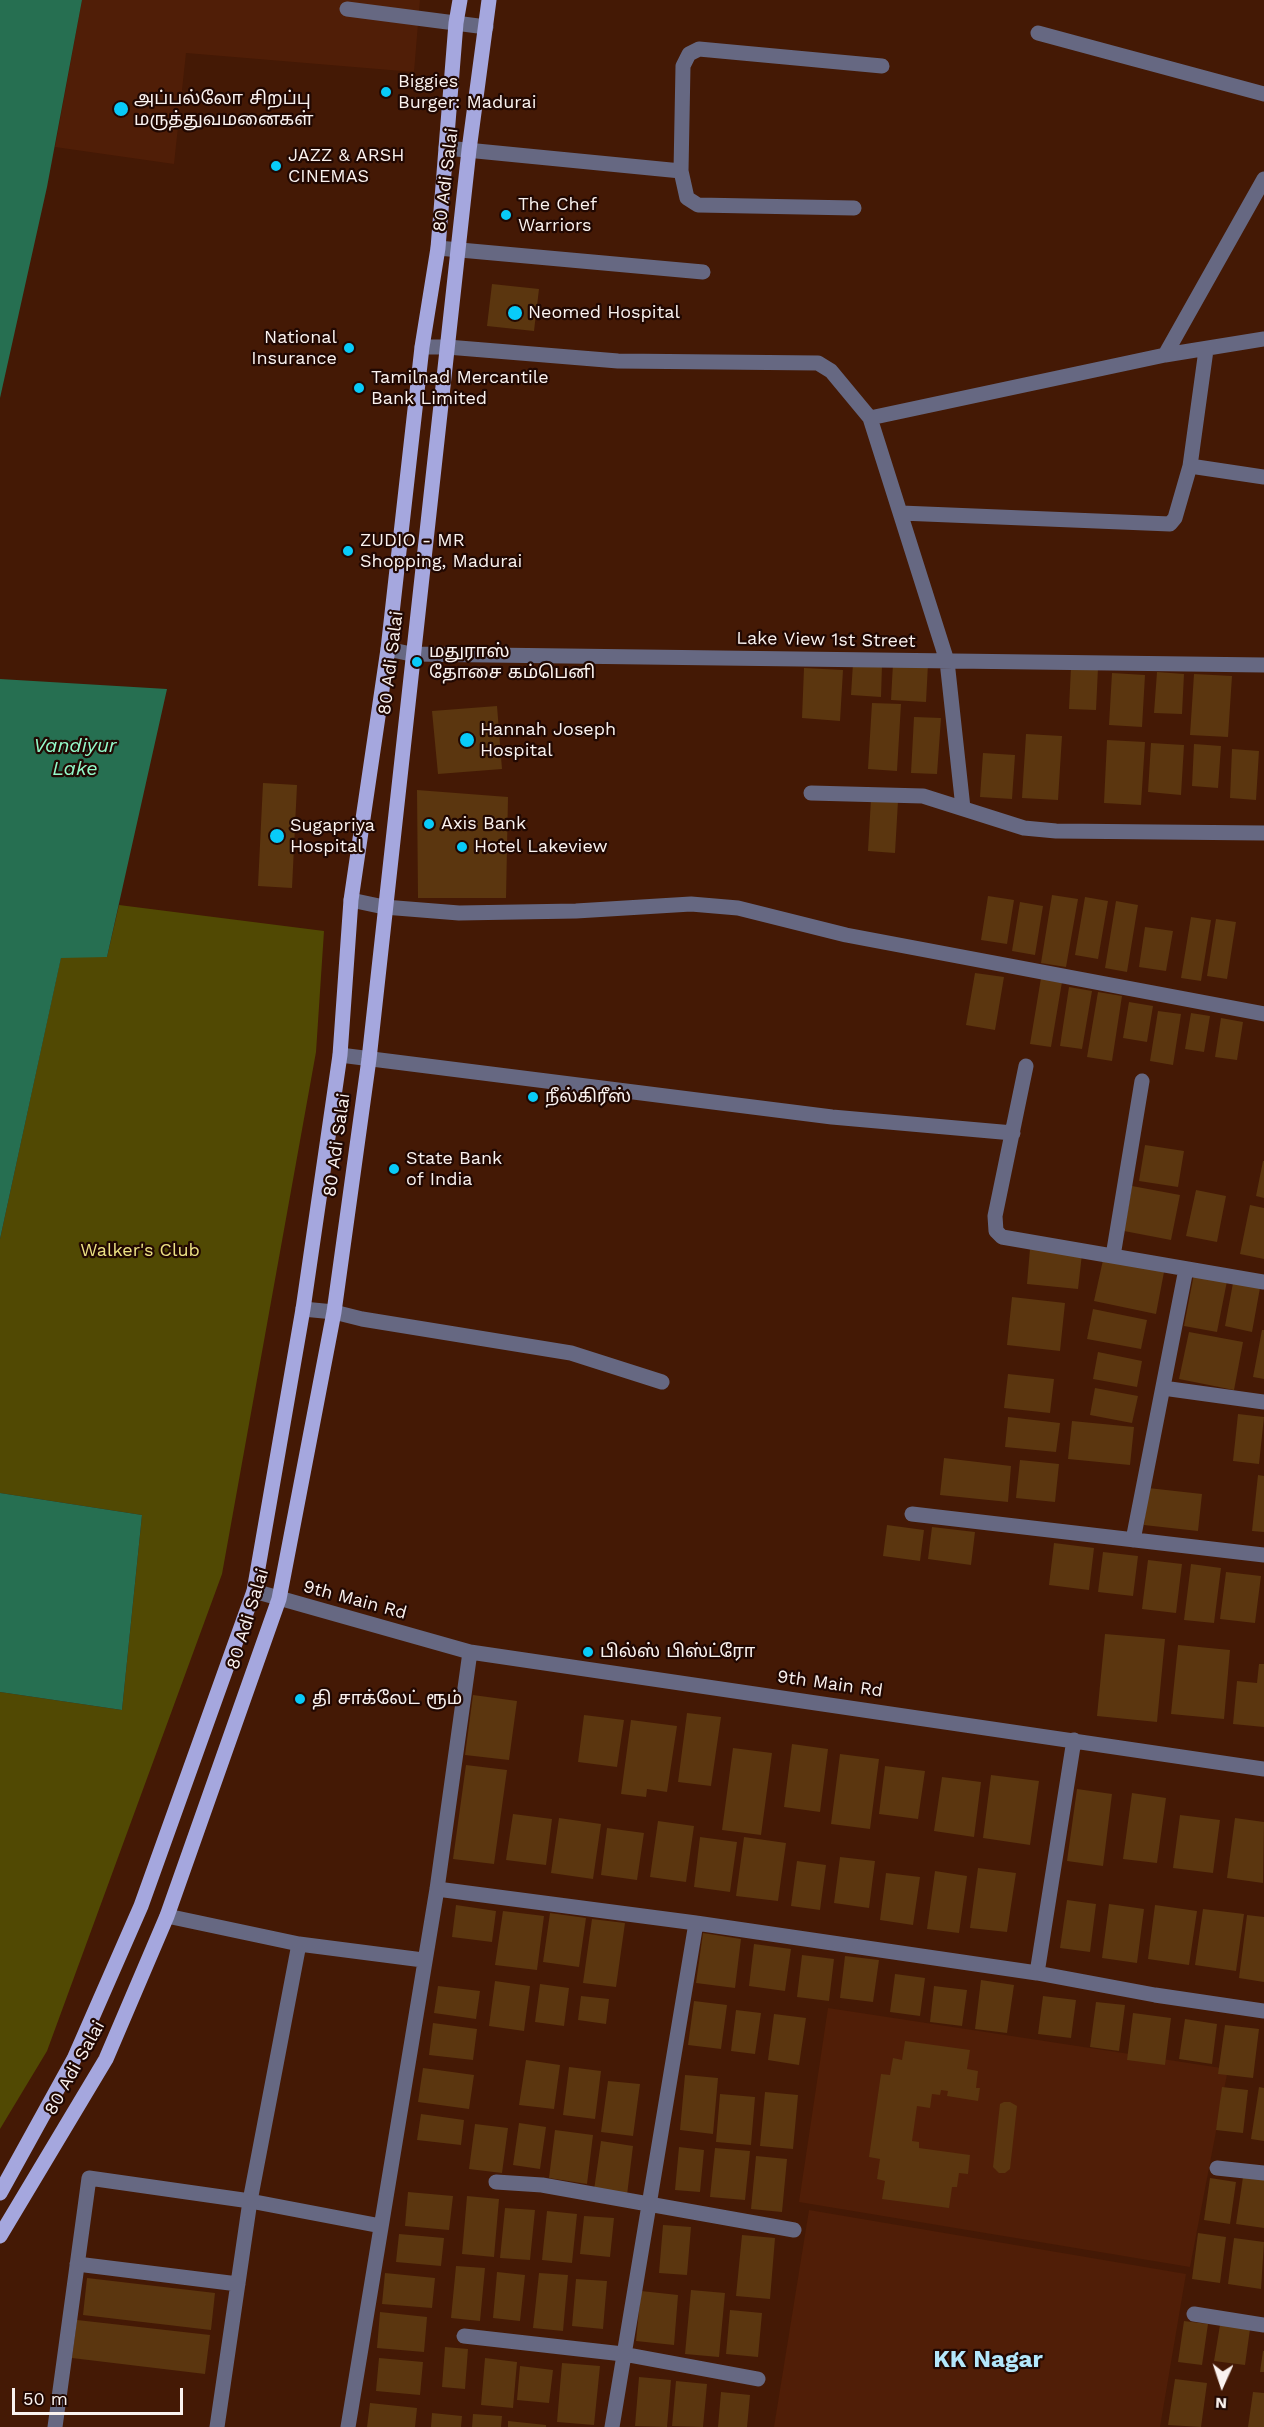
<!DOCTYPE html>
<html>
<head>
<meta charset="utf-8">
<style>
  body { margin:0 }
  #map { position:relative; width:1264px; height:2427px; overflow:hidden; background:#441905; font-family:"Work Sans",sans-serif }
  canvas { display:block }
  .north { position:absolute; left:1192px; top:2355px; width:60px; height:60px; -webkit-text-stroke:4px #210802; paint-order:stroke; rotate:183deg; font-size:16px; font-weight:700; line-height:24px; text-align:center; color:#faf2ef }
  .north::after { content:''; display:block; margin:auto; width:21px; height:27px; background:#faf2ef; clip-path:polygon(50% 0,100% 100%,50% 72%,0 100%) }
  .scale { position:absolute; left:12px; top:2388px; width:171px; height:27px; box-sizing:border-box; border:3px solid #faf2ef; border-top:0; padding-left:8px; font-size:18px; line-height:21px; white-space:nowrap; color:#faf2ef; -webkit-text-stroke:4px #210802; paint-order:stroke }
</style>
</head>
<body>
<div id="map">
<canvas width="1264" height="2427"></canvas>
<div class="north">N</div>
<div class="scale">50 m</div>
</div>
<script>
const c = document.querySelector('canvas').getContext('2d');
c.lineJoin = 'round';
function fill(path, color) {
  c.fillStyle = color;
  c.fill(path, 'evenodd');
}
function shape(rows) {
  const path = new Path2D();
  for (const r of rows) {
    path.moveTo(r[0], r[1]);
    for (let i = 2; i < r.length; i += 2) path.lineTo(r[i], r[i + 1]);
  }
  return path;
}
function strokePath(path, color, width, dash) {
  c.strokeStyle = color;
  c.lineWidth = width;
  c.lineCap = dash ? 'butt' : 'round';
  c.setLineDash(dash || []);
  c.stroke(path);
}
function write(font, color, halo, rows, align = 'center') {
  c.font = font + ' "Work Sans","Noto Sans Tamil",sans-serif';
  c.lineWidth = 4.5;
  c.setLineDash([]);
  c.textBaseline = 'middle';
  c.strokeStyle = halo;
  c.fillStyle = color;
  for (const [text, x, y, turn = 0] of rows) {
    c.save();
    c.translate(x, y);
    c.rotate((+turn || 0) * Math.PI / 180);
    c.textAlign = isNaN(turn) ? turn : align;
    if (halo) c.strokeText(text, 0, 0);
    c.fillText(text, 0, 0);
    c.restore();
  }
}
fill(shape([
  [82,0,420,0,414,72,186,53,174,164,55,147],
  [828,2008,1228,2069,1190,2267,799,2202],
  [809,2210,1186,2274,1160,2427,774,2427]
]), '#501e07');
fill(shape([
  [119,905,324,931,316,1052,222,1574,47,2051,0,2129,0,1692,122,1710,142,1515,0,1493,0,1239,61,957,107,957]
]), '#514903');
fill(shape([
  [0,0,82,0,47,187,0,398],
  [0,679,167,689,107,957,61,958,0,1239],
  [0,1493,142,1515,122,1710,0,1692]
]), '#266f51');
fill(shape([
  [492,284,539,289,534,331,487,326],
  [853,663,882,665,881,697,851,695],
  [893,663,928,664,926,702,891,700],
  [1071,667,1098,668,1096,710,1069,709],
  [804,668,843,670,840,721,802,718],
  [1157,672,1184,674,1182,714,1154,713],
  [1112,673,1145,675,1142,727,1109,725],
  [1194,674,1232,676,1228,737,1190,735],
  [872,703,901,704,897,771,868,769],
  [497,706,502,769,438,774,432,711],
  [914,717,941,718,937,774,911,773],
  [1026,734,1062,736,1058,800,1022,798],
  [1107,740,1145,742,1141,805,1104,803],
  [1151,743,1184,745,1181,795,1148,792],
  [1194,744,1221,746,1218,788,1192,786],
  [1232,749,1259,751,1256,800,1230,798],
  [983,753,1015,755,1012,799,980,797],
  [263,783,297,785,292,888,258,886],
  [417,790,508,797,506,898,418,898],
  [871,799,898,801,895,853,868,851],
  [1052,895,1078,899,1066,967,1041,963],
  [988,896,1014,900,1007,944,981,940],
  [1085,897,1108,901,1098,959,1075,955],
  [1116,901,1138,905,1127,972,1105,968],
  [1020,902,1043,906,1035,955,1012,951],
  [1191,917,1211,920,1201,981,1181,978],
  [1216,919,1236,922,1227,979,1207,976],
  [1145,927,1173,931,1166,971,1139,967],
  [975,973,1004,977,995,1030,966,1025],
  [1041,978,1062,982,1051,1047,1030,1044],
  [1069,987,1092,991,1082,1049,1060,1046],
  [1098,992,1122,996,1112,1061,1087,1057],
  [1129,1002,1153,1006,1147,1042,1123,1038],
  [1158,1011,1181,1014,1173,1065,1150,1061],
  [1191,1013,1210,1016,1204,1052,1185,1049],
  [1221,1018,1243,1022,1237,1060,1215,1057],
  [1145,1145,1184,1151,1178,1187,1139,1181],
  [1263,1161,1264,1161,1264,1198,1256,1196],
  [1132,1186,1180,1195,1171,1240,1124,1231],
  [1196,1190,1226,1196,1217,1242,1186,1236],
  [1250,1205,1264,1208,1264,1259,1240,1254],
  [1030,1249,1082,1254,1078,1289,1027,1284],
  [1103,1260,1164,1272,1156,1314,1094,1301],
  [1194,1274,1227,1281,1217,1332,1184,1326],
  [1233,1283,1260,1288,1252,1332,1225,1326],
  [1012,1297,1065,1303,1060,1351,1007,1345],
  [1093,1309,1147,1320,1141,1349,1087,1339],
  [1262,1330,1264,1330,1264,1379,1253,1377],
  [1189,1332,1243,1342,1234,1390,1179,1379],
  [1098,1352,1142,1361,1137,1387,1093,1379],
  [1008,1374,1054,1379,1050,1413,1004,1408],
  [1095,1388,1138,1396,1132,1423,1090,1415],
  [1238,1414,1264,1417,1259,1464,1233,1461],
  [1008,1417,1060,1423,1056,1452,1005,1447],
  [1072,1421,1134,1427,1130,1465,1068,1459],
  [944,1458,1011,1466,1008,1502,940,1495],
  [1020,1460,1059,1464,1055,1502,1016,1498],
  [1258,1475,1264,1476,1264,1532,1252,1531],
  [1148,1488,1202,1494,1198,1531,1144,1525],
  [887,1525,924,1530,920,1561,883,1556],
  [932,1527,975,1532,971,1565,928,1559],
  [1054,1543,1094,1548,1089,1590,1049,1585],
  [1103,1552,1138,1556,1133,1596,1098,1592],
  [1148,1560,1182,1564,1176,1613,1142,1609],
  [1191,1564,1221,1568,1214,1623,1184,1620],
  [1226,1572,1261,1576,1255,1623,1220,1619],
  [1105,1634,1165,1639,1157,1722,1097,1716],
  [1178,1645,1230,1650,1224,1719,1171,1714],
  [1259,1664,1264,1664,1264,1727,1233,1724,1237,1681,1257,1683],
  [473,1695,517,1701,509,1760,465,1755],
  [687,1713,721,1717,711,1786,678,1782],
  [584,1715,624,1720,617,1767,578,1762],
  [631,1720,677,1726,667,1792,647,1789,646,1797,621,1794],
  [792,1744,828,1749,820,1812,784,1807],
  [733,1748,772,1753,761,1835,722,1830],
  [840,1754,879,1759,870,1829,831,1824],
  [466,1765,507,1770,494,1864,453,1859],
  [885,1766,925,1771,918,1819,879,1814],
  [991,1775,1039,1781,1030,1845,983,1838],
  [942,1777,981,1782,974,1837,934,1831],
  [1077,1789,1112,1794,1103,1866,1067,1861],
  [1132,1793,1166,1798,1157,1863,1123,1859],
  [513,1814,552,1819,546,1865,506,1860],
  [1180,1815,1220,1820,1213,1873,1173,1868],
  [559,1818,601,1824,593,1879,551,1873],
  [1235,1818,1264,1822,1263,1883,1227,1878],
  [658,1821,694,1826,686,1882,650,1877],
  [607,1828,644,1833,637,1880,601,1875],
  [700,1837,737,1842,730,1892,694,1887],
  [744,1837,786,1843,778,1901,736,1896],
  [840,1857,875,1861,869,1908,834,1903],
  [797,1861,826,1865,820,1910,791,1906],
  [978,1868,1016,1873,1007,1932,970,1928],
  [935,1871,967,1876,959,1933,927,1929],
  [886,1873,920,1877,913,1925,880,1920],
  [1067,1900,1096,1904,1090,1952,1060,1948],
  [1109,1904,1144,1909,1137,1963,1102,1958],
  [456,1905,496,1911,492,1942,452,1937],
  [1155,1905,1197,1911,1189,1965,1148,1959],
  [1203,1909,1244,1914,1236,1971,1195,1965],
  [503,1911,544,1916,537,1970,495,1965],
  [550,1913,586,1918,579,1967,543,1962],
  [1247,1915,1264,1917,1264,1982,1239,1978],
  [592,1919,625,1923,616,1987,583,1983],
  [703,1933,741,1939,735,1988,696,1983],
  [754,1944,791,1949,785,1991,749,1986],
  [802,1955,834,1959,829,2001,797,1997],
  [845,1956,879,1960,873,2002,840,1998],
  [895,1974,925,1978,920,2016,890,2012],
  [981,1980,1014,1985,1007,2033,975,2029],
  [495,1981,530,1986,524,2031,489,2026],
  [540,1984,569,1988,564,2026,535,2022],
  [438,1986,480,1991,476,2019,434,2013],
  [934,1986,967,1990,962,2026,930,2022],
  [581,1996,609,1999,606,2024,578,2020],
  [1043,1996,1076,2000,1071,2038,1038,2034],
  [694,2001,727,2005,721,2049,688,2045],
  [1096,2002,1125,2005,1119,2051,1090,2047],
  [736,2010,761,2013,755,2054,731,2051],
  [1133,2013,1171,2018,1165,2065,1127,2060],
  [774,2014,806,2018,799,2065,768,2060],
  [1185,2019,1217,2024,1212,2064,1179,2059],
  [433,2023,477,2029,473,2060,429,2055],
  [1225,2025,1259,2029,1253,2078,1218,2074],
  [905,2041,970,2050,967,2069,978,2071,976,2088,980,2088,978,2101,947,2096,948,2091,941,2090,940,2095,932,2094,930,2108,917,2106,912,2141,919,2142,919,2148,970,2155,968,2174,959,2173,957,2187,952,2187,949,2208,882,2199,885,2181,877,2179,880,2159,869,2157,881,2074,890,2075,893,2058,902,2060],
  [526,2060,560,2065,554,2109,519,2105],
  [569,2067,601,2071,595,2119,563,2115],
  [423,2068,474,2075,469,2109,418,2102],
  [685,2075,718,2078,713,2134,680,2130],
  [608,2081,640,2084,633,2136,601,2132],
  [1222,2087,1248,2090,1243,2133,1216,2130],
  [1259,2087,1264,2088,1264,2141,1251,2139],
  [765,2092,798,2095,793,2149,760,2146],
  [720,2094,755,2097,751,2145,716,2142],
  [1004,2102,1010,2102,1017,2106,1010,2169,1005,2173,999,2173,993,2167,1000,2104],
  [421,2114,464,2120,461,2145,417,2140],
  [519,2123,546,2127,540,2169,513,2165],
  [475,2124,508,2128,502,2173,469,2169],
  [555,2130,593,2135,587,2184,549,2178],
  [601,2141,633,2146,627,2195,594,2190],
  [679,2147,704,2150,700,2192,675,2190],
  [715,2148,750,2151,745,2200,710,2197],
  [756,2156,787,2159,782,2212,751,2209],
  [1243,2177,1264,2180,1264,2228,1236,2224],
  [1210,2178,1236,2182,1230,2224,1204,2220],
  [408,2192,453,2196,449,2230,405,2226],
  [467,2196,499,2199,494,2257,462,2254],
  [505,2208,535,2210,530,2260,500,2258],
  [547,2211,577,2214,572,2263,542,2260],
  [584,2216,614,2218,610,2257,580,2254],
  [663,2225,691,2227,687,2275,659,2273],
  [1198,2233,1226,2237,1220,2283,1192,2279],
  [399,2234,444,2238,441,2266,396,2262],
  [742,2235,775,2238,770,2299,736,2296],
  [1234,2238,1264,2242,1261,2289,1228,2284],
  [456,2266,485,2268,480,2321,451,2318],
  [497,2272,525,2275,520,2321,493,2318],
  [385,2273,435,2278,432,2308,382,2304],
  [539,2273,568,2275,563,2331,533,2328],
  [87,2278,215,2293,211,2330,83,2315],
  [576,2279,607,2281,603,2329,572,2326],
  [691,2290,725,2293,719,2357,685,2354],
  [641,2291,678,2295,674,2345,636,2341],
  [730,2310,762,2313,758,2357,726,2354],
  [380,2312,427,2317,424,2352,377,2348],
  [77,2320,210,2335,205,2374,72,2358],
  [1184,2321,1208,2324,1202,2365,1178,2362],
  [1220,2325,1250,2329,1245,2365,1214,2361],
  [445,2347,468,2349,465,2389,442,2387],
  [1263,2351,1264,2351,1264,2372,1260,2372],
  [379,2358,423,2362,420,2395,376,2391],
  [485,2358,517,2362,513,2408,481,2405],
  [562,2363,600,2366,594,2425,557,2422],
  [520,2366,553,2370,549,2403,517,2400],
  [639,2377,671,2380,667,2427,635,2426],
  [1175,2379,1207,2383,1201,2427,1168,2425],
  [676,2381,707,2384,703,2427,672,2426],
  [721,2392,750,2395,747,2427,718,2427],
  [1253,2392,1264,2393,1264,2427,1248,2427],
  [370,2403,417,2408,415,2427,367,2427],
  [432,2413,462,2416,461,2427,431,2427],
  [473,2414,502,2416,501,2427,472,2427],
  [508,2421,546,2425,546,2427,508,2427]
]), '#5b360f');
strokePath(shape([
  [347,9,486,27],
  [1038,33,1264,94],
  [446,148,681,171,687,198,698,205,854,208],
  [681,171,683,66,689,54,699,49,882,66],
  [438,248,703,272],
  [422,347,447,347,618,361,818,363,831,371,870,418,947,661,963,808],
  [1165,355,1264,339],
  [870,418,1165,355,1264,179],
  [1190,466,1264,477],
  [901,513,1170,524,1175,518,1190,466,1206,350],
  [388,649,411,654,1264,665],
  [811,793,923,796,1024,828,1056,831,1264,833],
  [351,900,384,907,459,913,576,911,691,904,738,908,846,935,1264,1014],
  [340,1055,832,1117,1013,1133],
  [1026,1066,995,1216,996,1231,1002,1237,1264,1282],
  [1113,1256,1142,1081],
  [303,1309,334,1312,362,1319,571,1353,662,1382],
  [1163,1388,1264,1402],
  [912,1514,1264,1555],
  [1133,1540,1186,1269],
  [254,1591,470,1652,1264,1769],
  [437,1889,696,1923,1037,1973,1155,1995,1264,2011],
  [167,1916,299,1944,423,1960],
  [1037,1973,1074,1740],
  [1217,2168,1264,2173],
  [496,2182,542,2185,794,2230],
  [77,2264,238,2284],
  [1194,2314,1264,2325],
  [464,2336,623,2354,758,2379],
  [55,2427,89,2178,250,2201,381,2226],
  [217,2427,250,2201,299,1944],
  [348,2427,437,1889,470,1652],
  [612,2427,696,1923]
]), '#666882', 15);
strokePath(shape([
  [0,2193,74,2059,141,1906,254,1591,303,1309,340,1055,351,900,388,649,422,347,438,248,456,23,460,0],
  [0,2236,106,2059,167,1916,279,1599,334,1312,369,1059,469,150,489,0]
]), '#a5a7de', 15);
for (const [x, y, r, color] of [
  [386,92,6,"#08cbf9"],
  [121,109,8,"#08cbf9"],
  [276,166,6,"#08cbf9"],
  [506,215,6,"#08cbf9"],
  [515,313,8,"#08cbf9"],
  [349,348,6,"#08cbf9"],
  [359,388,6,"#08cbf9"],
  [348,551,6,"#08cbf9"],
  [417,662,6,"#08cbf9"],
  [467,740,8,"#08cbf9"],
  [429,824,6,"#08cbf9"],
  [277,836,8,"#08cbf9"],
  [462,847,6,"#08cbf9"],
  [533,1097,6,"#08cbf9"],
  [394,1169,6,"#08cbf9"],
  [588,1652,6,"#08cbf9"],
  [300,1699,6,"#08cbf9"]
]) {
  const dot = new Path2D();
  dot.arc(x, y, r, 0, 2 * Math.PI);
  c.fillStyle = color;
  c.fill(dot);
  strokePath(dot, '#210802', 2);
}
write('18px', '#faf2ef', '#210802', [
  ["Biggies",398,82],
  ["Burger: Madurai",398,103],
  ["அப்பல்லோ சிறப்பு",134,99],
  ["மருத்துவமனைகள்",134,120],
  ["JAZZ & ARSH",288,156],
  ["CINEMAS",288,177],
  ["The Chef",518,205],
  ["Warriors",518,226],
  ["Neomed Hospital",528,313],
  ["National",337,338,"right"],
  ["Insurance",337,359,"right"],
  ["Tamilnad Mercantile",371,378],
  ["Bank Limited",371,399],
  ["ZUDIO - MR",360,541],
  ["Shopping, Madurai",360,562],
  ["மதுராஸ்",429,652],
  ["தோசை கம்பெனி",429,673],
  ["Hannah Joseph",480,730],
  ["Hospital",480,751],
  ["Axis Bank",441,824],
  ["Sugapriya",290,826],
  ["Hospital",290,847],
  ["Hotel Lakeview",474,847],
  ["நீல்கிரீஸ்",545,1097],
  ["State Bank",406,1159],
  ["of India",406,1180],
  ["பில்ஸ் பிஸ்ட்ரோ",600,1652],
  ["தி சாக்லேட் ரூம்",312,1699]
], 'left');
write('18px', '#faf2ef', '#210802', [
  ["80 Adi Salai",446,180,-83],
  ["Lake View 1st Street",826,640,1],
  ["80 Adi Salai",391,663,-83],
  ["80 Adi Salai",337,1145,-82],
  ["9th Main Rd",355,1600,15],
  ["80 Adi Salai",248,1619,-73],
  ["9th Main Rd",830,1684,8],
  ["80 Adi Salai",75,2068,-61]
]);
write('18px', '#ede284', '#210802', [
  ["Walker's Club",140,1251]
]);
write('italic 20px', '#94faca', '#210802', [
  ["Vandiyur",75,746],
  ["Lake",75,769]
]);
write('bold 24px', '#b3e7fb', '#210802', [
  ["KK Nagar",988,2360]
]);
</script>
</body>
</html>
